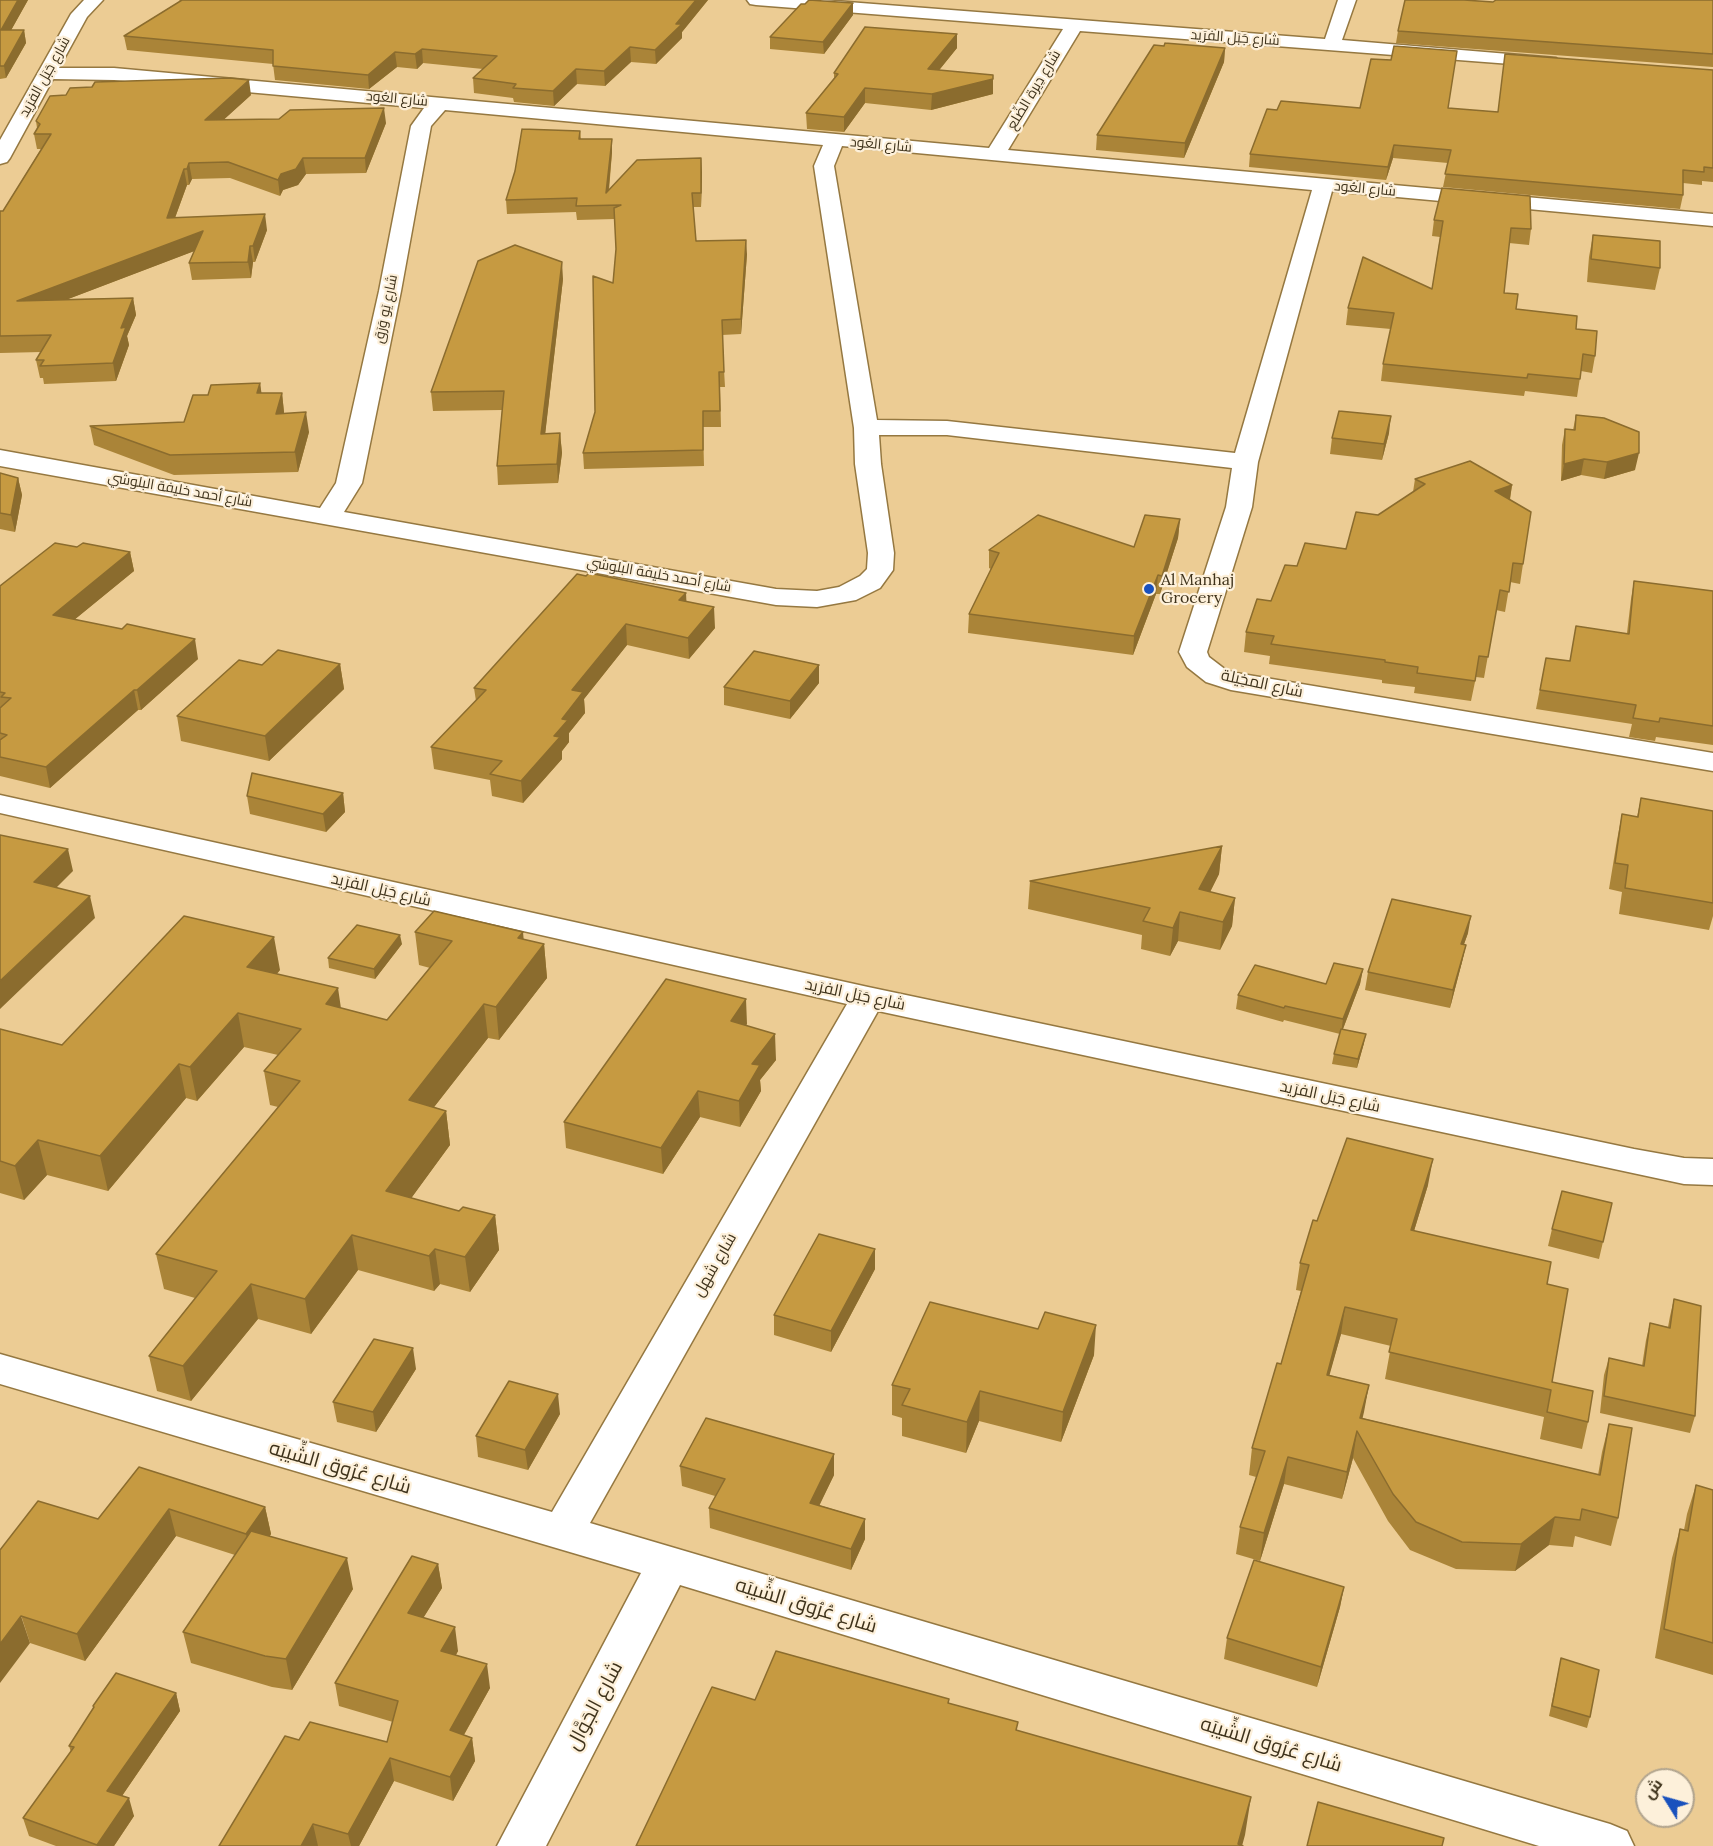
<!DOCTYPE html>
<html>
<head>
<meta charset="utf-8">
<style>
  body { margin:0 }
  #map { position:relative; width:1713px; height:1846px; overflow:hidden; background:#eccc94; font-family:Lora,Cairo,serif }
  canvas { display:block }
  .north { position:absolute; left:1635px; top:1768px; width:60px; height:60px; box-sizing:border-box; background:#fdf0da; border:2px solid #b1a48e; border-radius:50%; rotate:307deg; font-size:16px; font-weight:700; line-height:24px; text-align:center; color:#3e321b }
  .north::after { content:''; display:block; margin:auto; width:21px; height:27px; background:#1951bd; clip-path:polygon(50% 0,100% 100%,50% 72%,0 100%) }
</style>
</head>
<body>
<div id="map">
<canvas width="1713" height="1846"></canvas>
<div class="north">ش</div>
</div>
<script>
const c = document.querySelector('canvas').getContext('2d');
c.lineJoin = 'round';
function shape(rows) {
  const path = new Path2D();
  for (const r of rows) {
    path.moveTo(r[0], r[1]);
    for (let i = 2; i < r.length; i += 2) path.lineTo(r[i], r[i + 1]);
  }
  return path;
}
function strokePath(path, color, width, dash) {
  c.strokeStyle = color;
  c.lineWidth = width;
  c.lineCap = dash ? 'butt' : 'round';
  c.setLineDash(dash || []);
  c.stroke(path);
}
function fill(path, color) {
  c.fillStyle = color;
  c.fill(path, 'evenodd');
}
function write(font, color, halo, rows, align = 'center') {
  c.font = font + ' Lora,Cairo,serif';
  c.lineWidth = 4.5;
  c.setLineDash([]);
  c.textBaseline = 'middle';
  c.strokeStyle = halo;
  c.fillStyle = color;
  for (const [text, x, y, turn = 0] of rows) {
    c.save();
    c.translate(x, y);
    c.rotate((+turn || 0) * Math.PI / 180);
    c.textAlign = isNaN(turn) ? turn : align;
    if (halo) c.strokeText(text, 0, 0);
    c.fillText(text, 0, 0);
    c.restore();
  }
}
const minor = shape([
  [84,0,103,0,87,17,59,68,114,68,989,148,1063,29,756,5,750,4,747,0,822,0,1325,39,1338,0,1356,0,1342,40,1556,58,1559,62,1556,66,1550,67,1080,31,1008,150,1713,214,1713,226,1332,191,1258,462,1252,507,1207,652,1209,657,1226,670,1236,673,1713,753,1713,771,1231,690,1206,682,1187,667,1179,652,1226,507,1232,468,947,435,879,435,881,464,894,553,893,570,880,588,856,600,817,607,776,605,0,466,0,450,320,508,336,483,379,291,411,126,424,108,114,80,53,79,10,158,7,162,0,164,0,140,71,14,84,0],
  [445,110,823,145,814,166,854,428,855,464,868,553,867,569,860,576,839,587,817,591,776,589,344,512,362,483,401,291,431,126,445,110],
  [842,146,1312,190,1235,453,947,421,877,420,834,166,842,146],
  [0,795,868,987,1634,1149,1684,1158,1713,1159,1713,1185,1684,1184,878,1011,590,1523,1610,1824,1627,1831,1634,1846,1539,1846,680,1585,546,1846,497,1846,641,1573,0,1384,0,1354,552,1512,847,1004,0,813,0,795]
]);
strokePath(minor, '#957841', 3);
fill(minor, '#fff');
fill(shape([
  [0,0,28,0,11,30,24,30,26,43,6,78,0,79],
  [179,0,708,0,682,32,682,38,656,64,631,62,605,86,577,84,554,106,514,102,513,98,474,93,473,78,483,69,423,63,417,69,397,67,369,89,275,80,273,64,127,50,124,36,180,1],
  [1713,0,1713,67,1396,43,1398,31,1493,2],
  [853,15,824,54,770,49,770,37],
  [957,34,957,48,939,70,993,79,993,94,931,110,865,103,844,132,807,129,806,113,834,78,834,73],
  [1225,48,1224,62,1184,158,1096,150,1097,135],
  [1713,70,1713,182,1702,181,1702,185,1683,183,1683,195,1680,209,1443,187,1448,163,1393,158,1386,180,1249,167,1250,154,1277,110,1360,108,1448,108,1497,112],
  [251,95,224,119,386,123,366,173,306,174,298,185,283,190,280,196,230,178,192,179,189,185,187,185,175,218,267,230,255,262,253,262,251,278,192,280,189,263,194,251,68,299,133,298,136,315,127,336,129,345,116,381,44,384,43,378,40,378,36,360,41,352,0,353,0,211,3,211,41,149,37,149,34,134,37,128,36,121],
  [580,131,581,139,612,139,612,152,609,191,702,172,701,207,693,207,696,241,747,254,741,334,722,335,725,387,720,387,721,427,703,427,704,466,584,469,583,453,595,412,613,283,616,249,615,219,577,220,576,212,507,214,506,200],
  [1434,220,1531,229,1529,245,1509,243,1504,293,1516,309,1576,329,1595,356,1592,373,1581,371,1577,397,1525,391,1524,396,1381,381,1383,364,1391,329,1346,325,1348,308,1432,289,1440,237,1432,236],
  [1593,235,1660,268,1655,290,1587,282,1589,257],
  [563,279,545,434,560,433,562,453,558,483,498,485,497,466,502,410,433,411,431,392],
  [260,383,261,393,282,393,284,413,309,432,298,472,174,475,94,445,90,426,184,422,208,395],
  [1576,415,1635,470,1604,479,1581,475,1561,481,1562,445,1565,429,1573,430],
  [1389,433,1382,460,1330,454,1332,438],
  [0,473,18,478,22,495,15,532,0,529],
  [1415,479,1512,485,1510,500,1523,564,1520,584,1510,582,1505,612,1496,610,1484,678,1476,677,1471,701,1414,693,1415,687,1382,683,1382,680,1269,664,1270,656,1244,652,1246,632,1297,566,1346,549,1378,515,1413,492],
  [1180,519,1178,538,1160,594,1156,594,1133,655,968,633,969,614,991,569,989,568,989,550,1134,547],
  [77,547,130,552,134,571,75,619,198,659,141,710,138,710,50,788,0,776,0,586],
  [586,576,686,593,686,602,715,628,689,659,627,645,584,699,585,713,569,733,569,742,562,751,562,759,523,803,492,796,490,780,434,769,431,747,476,701,474,688],
  [1634,581,1713,591,1713,745,1656,737,1655,741,1629,737,1632,724,1536,709,1546,658,1570,661,1627,633,1631,599],
  [340,664,344,689,269,761,181,741,177,716,262,665],
  [819,683,790,719,724,705,724,687],
  [343,793,345,812,326,832,250,814,247,796],
  [1641,798,1713,811,1713,916,1709,930,1619,914,1622,892,1609,889,1617,840,1622,814,1637,817],
  [1222,846,1219,874,1210,892,1235,898,1232,926,1220,950,1178,941,1170,956,1141,949,1142,935,1028,909,1030,881],
  [415,932,523,932,523,940,544,944,547,978,499,1040,488,1038,434,1107,446,1111,450,1145,411,1198,459,1211,495,1215,499,1250,470,1292,440,1284,434,1291,358,1270,311,1334,258,1319,191,1401,157,1391,149,1356,195,1298,164,1289,156,1254,278,1107,270,1105,264,1071,278,1055,244,1047,197,1101,186,1098,108,1191,47,1175,24,1200,0,1193,0,1029,62,1045,280,970,277,974,341,1008,387,1020,430,968,419,965],
  [1468,933,1464,944,1466,945,1462,962,1450,1008,1365,990,1368,972],
  [402,944,375,979,329,968,328,958],
  [1363,969,1360,984,1343,1029,1364,1043,1357,1068,1332,1064,1334,1054,1340,1034,1284,1020,1283,1022,1236,1009,1238,995,1326,984],
  [747,1024,746,1025,776,1060,760,1080,761,1091,740,1127,700,1117,663,1174,566,1148,564,1122],
  [1428,1185,1414,1231,1547,1284,1552,1382,1588,1422,1582,1449,1540,1439,1544,1417,1385,1379,1391,1346,1341,1334,1329,1375,1369,1385,1362,1418,1598,1475,1602,1452,1609,1424,1618,1518,1611,1546,1575,1536,1573,1547,1549,1545,1515,1571,1456,1569,1410,1550,1388,1521,1353,1458,1342,1499,1284,1484,1260,1561,1236,1554,1240,1527,1256,1477,1249,1475,1252,1448,1281,1364,1301,1291,1296,1290,1300,1263,1317,1221],
  [1612,1203,1599,1259,1548,1246,1552,1229],
  [875,1249,875,1269,831,1352,774,1335,774,1315],
  [1674,1299,1695,1416,1690,1433,1600,1413,1604,1375,1609,1358,1642,1366,1646,1340,1650,1323,1668,1327,1670,1316],
  [1094,1355,1061,1442,979,1421,966,1453,902,1436,902,1418,892,1415,892,1385],
  [416,1369,376,1432,337,1422,333,1402],
  [560,1414,528,1470,478,1457,476,1436],
  [834,1454,834,1475,819,1505,865,1519,865,1539,851,1570,710,1528,709,1508,715,1496,682,1486,680,1466],
  [139,1467,265,1507,271,1534,270,1536,353,1589,292,1690,272,1687,191,1663,183,1632,235,1555,176,1536,85,1661,30,1643,0,1550,98,1519],
  [1696,1485,1713,1490,1713,1675,1655,1658,1672,1558,1680,1529,1684,1530,1687,1514],
  [438,1564,442,1588,423,1618,458,1651,456,1655,490,1688,464,1735,472,1738,475,1761,453,1801,394,1781,359,1846,219,1846,299,1740,387,1742,393,1722,339,1706,335,1683],
  [1344,1587,1340,1607,1317,1687,1224,1659,1227,1638],
  [1561,1658,1590,1717,1587,1728,1549,1716],
  [176,1693,180,1711,122,1796,134,1816,114,1846,56,1846,29,1836,23,1818,71,1752,69,1746,93,1709,93,1706]
]), '#aa8438');
fill(shape([
  [18,0,28,0,4,43,1,30],
  [696,0,708,0,682,32,682,38,656,64,655,50],
  [853,3,853,15,824,54,823,42],
  [24,30,26,43,6,78,4,66],
  [957,34,957,48,928,84,928,69],
  [630,47,631,62,605,86,604,71],
  [1225,48,1224,62,1184,158,1185,143],
  [422,49,423,63,417,69,415,54],
  [395,52,397,67,369,89,368,75],
  [576,69,577,84,554,106,553,91],
  [993,79,993,94,931,110,932,94],
  [249,80,251,95,207,135,205,120],
  [865,88,865,103,844,132,844,117],
  [384,108,386,123,366,173,365,158],
  [612,139,612,152,607,207,606,193],
  [1394,145,1393,158,1386,180,1388,167],
  [303,158,306,174,298,185,283,190,280,196,278,180,281,174],
  [701,158,702,172,701,207],
  [189,163,192,179,189,185,187,169],
  [184,169,187,185,169,234,167,218],
  [265,214,267,230,255,262,253,246],
  [203,231,205,247,21,317,17,301],
  [746,240,747,254,741,334,741,319],
  [250,246,253,262,251,278,248,262],
  [562,262,563,279,543,453,541,434],
  [133,298,136,315,127,336,129,345,116,381,113,363,121,328],
  [260,383,263,403,257,393],
  [282,393,284,412,279,433,276,414],
  [306,412,309,432,298,472,295,452],
  [1391,416,1389,433,1382,460,1384,444],
  [560,433,562,453,558,483,557,464],
  [1639,453,1635,470,1604,479,1607,462],
  [1584,459,1581,475,1561,481,1564,464],
  [18,478,22,495,15,532,11,515],
  [1512,485,1509,504,1495,491],
  [1180,519,1178,538,1160,594,1162,576],
  [130,552,134,571,57,634,53,615],
  [1158,575,1156,594,1133,655,1134,636],
  [686,593,687,613,679,600],
  [714,607,715,628,689,659,688,638],
  [626,624,627,645,584,699,585,713,569,733,569,742,562,751,562,759,523,803,521,781,554,736,562,719,572,690],
  [195,639,198,659,141,710,137,690],
  [340,664,344,689,269,761,265,736],
  [819,665,819,683,790,719,790,701],
  [134,690,138,710,50,788,46,767],
  [343,793,345,812,326,832,323,814],
  [1222,846,1219,874,1197,918,1199,889],
  [68,849,73,871,40,904,34,882],
  [90,896,95,918,0,1009,0,981],
  [1235,898,1232,926,1220,950,1223,922],
  [1180,912,1178,941,1170,956,1173,928],
  [1471,916,1468,933,1458,961,1461,944],
  [523,932,526,965,518,938],
  [400,935,402,944,375,979,374,969],
  [274,937,280,970,253,1000,247,967],
  [544,944,547,978,499,1040,496,1007],
  [1466,945,1462,962,1450,1008,1453,990],
  [1363,969,1360,984,1341,1034,1343,1019],
  [338,988,343,1022,326,1004],
  [746,999,747,1024,732,1046,731,1021],
  [484,1004,488,1038,413,1134,409,1100],
  [238,1013,244,1047,197,1101,190,1067],
  [775,1034,776,1060,760,1080,761,1091,740,1127,739,1101,752,1064],
  [1366,1034,1364,1043,1357,1068,1358,1059],
  [179,1064,186,1098,108,1191,100,1156],
  [698,1091,700,1117,663,1174,661,1148],
  [446,1111,450,1145,391,1226,386,1191],
  [38,1140,47,1175,24,1200,15,1166],
  [1433,1159,1428,1185,1406,1257,1411,1230],
  [495,1215,499,1250,470,1292,465,1257],
  [352,1235,358,1270,311,1334,305,1299],
  [435,1249,440,1284,434,1291,429,1256],
  [875,1249,875,1269,831,1352,831,1331],
  [251,1284,258,1319,191,1401,183,1366],
  [1345,1307,1341,1334,1322,1402,1327,1375],
  [1096,1325,1094,1355,1061,1442,1063,1412],
  [413,1348,416,1369,376,1432,373,1412],
  [1369,1385,1364,1412,1359,1433,1360,1418],
  [980,1391,979,1421,966,1453,967,1422],
  [558,1394,560,1414,528,1470,525,1450],
  [1357,1431,1353,1458,1342,1499,1347,1472],
  [834,1454,834,1475,811,1523,810,1503],
  [1288,1457,1284,1484,1260,1561,1264,1533],
  [265,1507,271,1534,252,1561,246,1534],
  [169,1509,176,1536,85,1661,77,1634],
  [1555,1517,1549,1545,1515,1571,1521,1544],
  [865,1519,865,1539,851,1570,851,1549],
  [347,1558,353,1589,292,1690,286,1659],
  [438,1564,442,1588,412,1636,408,1613],
  [1344,1587,1340,1607,1317,1687,1321,1667],
  [21,1616,30,1643,0,1683,0,1644],
  [455,1627,458,1651,445,1674,441,1651],
  [487,1664,490,1688,453,1754,450,1730],
  [176,1693,180,1711,113,1809,107,1791],
  [472,1738,475,1761,453,1801,450,1777],
  [390,1758,394,1781,359,1846,351,1846,348,1834],
  [1251,1797,1245,1835,1242,1846,1237,1846],
  [129,1798,134,1816,114,1846,97,1846,97,1845],
  [313,1824,318,1846,301,1846]
]), '#8b6c2e');
const building = shape([
  [0,0,18,0,1,30,24,30,4,66,0,66,0,0],
  [182,0,696,0,676,24,682,24,655,50,630,47,604,71,576,69,553,91,513,88,516,84,473,78,497,56,422,49,415,54,395,52,368,75,273,66,273,50,124,36,182,0],
  [809,0,853,3,823,42,770,37,801,4,805,4,809,0],
  [1405,0,1464,0,1493,2,1496,0,1713,0,1713,54,1398,31,1405,0],
  [865,27,957,34,928,69,993,75,993,79,932,94,865,88,844,117,806,113,838,74,834,73,865,27],
  [1165,43,1225,48,1185,143,1097,135,1154,45,1164,46,1165,43],
  [1394,46,1457,51,1448,108,1498,112,1505,54,1713,70,1713,168,1704,167,1704,172,1683,170,1683,195,1445,174,1451,150,1394,145,1388,167,1250,154,1267,109,1277,110,1281,101,1360,108,1371,59,1391,60,1394,46],
  [230,78,249,80,205,120,279,119,290,110,384,108,365,158,303,158,296,169,281,174,278,180,228,162,189,163,187,169,184,169,167,218,265,214,253,246,250,246,248,262,189,263,203,231,17,301,133,298,121,328,126,327,113,363,40,366,44,360,36,360,51,335,0,336,0,211,3,211,51,134,34,134,40,124,36,121,50,96,66,95,70,88,92,87,95,82,230,78],
  [522,129,580,131,579,139,612,139,606,193,637,160,701,158,701,193,692,193,696,241,746,240,741,319,722,320,724,372,719,372,720,411,703,411,703,450,583,453,595,412,593,276,613,283,616,249,614,208,621,205,576,206,577,198,506,200,515,171,522,129],
  [1442,188,1530,196,1531,229,1511,228,1504,293,1518,294,1516,309,1577,316,1576,329,1597,331,1595,356,1583,354,1580,379,1528,374,1527,378,1383,364,1394,313,1348,308,1363,257,1432,289,1443,221,1434,220,1442,188],
  [1593,235,1660,241,1660,268,1591,259,1593,235],
  [515,245,562,262,541,434,560,433,557,464,497,466,504,391,431,392,478,261,515,245],
  [260,383,257,393,282,393,276,414,306,412,295,452,170,455,90,426,184,422,193,395,208,395,211,385,260,383],
  [1339,411,1391,416,1384,444,1332,438,1339,411],
  [1576,415,1604,418,1639,432,1639,453,1607,462,1584,459,1564,464,1565,429,1575,430,1576,415],
  [1470,461,1512,485,1495,491,1531,512,1523,564,1513,563,1509,592,1500,590,1488,657,1479,656,1475,681,1417,673,1418,667,1385,662,1385,660,1271,644,1274,636,1246,632,1257,599,1271,601,1285,565,1297,566,1305,543,1346,549,1356,512,1378,515,1425,484,1415,479,1470,461],
  [0,473,18,478,11,515,0,513,0,473],
  [1038,515,1134,547,1145,515,1180,519,1162,576,1158,575,1134,636,969,614,999,553,989,550,1038,515],
  [55,543,77,547,83,543,130,552,53,615,122,629,127,624,195,639,137,690,134,690,46,767,0,757,0,740,7,735,0,733,0,708,11,698,1,697,5,693,0,692,0,586,55,543],
  [589,573,686,593,679,600,714,607,688,638,626,624,572,690,583,692,562,719,568,720,554,736,560,737,521,781,490,774,502,761,431,747,486,690,474,688,577,574,586,576,589,573],
  [1634,581,1713,591,1713,726,1660,718,1659,722,1633,718,1636,705,1540,690,1546,658,1570,661,1576,626,1629,634,1634,581],
  [278,650,340,664,265,736,177,716,239,660,262,665,278,650],
  [754,651,819,665,790,701,724,687,754,651],
  [252,773,343,793,323,814,247,796,252,773],
  [1641,798,1713,811,1713,903,1625,888,1628,865,1615,863,1622,814,1638,817,1641,798],
  [0,835,68,849,34,882,90,896,0,981,0,835],
  [1222,846,1199,889,1235,898,1223,922,1180,912,1173,928,1143,921,1150,908,1030,881,1222,846],
  [1392,899,1471,916,1461,944,1466,945,1453,990,1368,972,1392,899],
  [434,911,523,932,518,938,544,944,496,1007,484,1004,409,1100,446,1111,386,1191,459,1211,463,1207,495,1215,465,1257,435,1249,429,1256,352,1235,305,1299,251,1284,183,1366,149,1356,217,1271,156,1254,300,1081,264,1071,301,1029,238,1013,190,1067,179,1064,100,1156,38,1140,15,1166,0,1161,0,1029,62,1045,184,916,274,937,247,967,338,988,326,1004,387,1020,452,941,415,932,434,911],
  [357,925,400,935,374,969,328,958,357,925],
  [1334,963,1363,969,1343,1019,1285,1006,1284,1008,1238,995,1255,965,1326,984,1334,963],
  [666,979,746,999,731,1021,775,1034,752,1064,760,1065,739,1101,698,1091,661,1148,564,1122,666,979],
  [1341,1029,1366,1034,1358,1059,1334,1054,1341,1029],
  [1347,1138,1433,1159,1411,1230,1551,1262,1547,1284,1568,1289,1552,1382,1593,1391,1588,1422,1547,1412,1551,1390,1389,1352,1397,1319,1345,1307,1327,1375,1369,1385,1360,1418,1600,1475,1609,1424,1632,1428,1618,1518,1582,1509,1580,1520,1555,1517,1521,1544,1462,1542,1416,1522,1393,1494,1357,1431,1347,1472,1288,1457,1264,1533,1240,1527,1265,1451,1252,1448,1277,1363,1281,1364,1309,1265,1300,1263,1313,1220,1317,1221,1347,1138],
  [1562,1191,1612,1203,1603,1242,1552,1229,1562,1191],
  [819,1234,875,1249,831,1331,774,1315,819,1234],
  [1674,1299,1701,1306,1695,1416,1604,1396,1609,1358,1644,1366,1650,1323,1670,1328,1674,1299],
  [930,1302,1038,1329,1045,1312,1096,1325,1063,1412,980,1391,967,1422,902,1405,910,1389,892,1385,930,1302],
  [374,1339,413,1348,373,1412,333,1402,374,1339],
  [509,1381,558,1394,525,1450,476,1436,509,1381],
  [706,1418,834,1454,810,1503,865,1519,851,1549,709,1508,725,1479,680,1466,706,1418],
  [139,1467,265,1507,246,1534,169,1509,77,1634,21,1616,0,1644,0,1550,38,1501,98,1519,139,1467],
  [1696,1485,1713,1490,1713,1643,1664,1629,1680,1529,1688,1531,1696,1485],
  [251,1531,347,1558,286,1659,265,1656,183,1632,251,1531],
  [412,1556,438,1564,408,1613,455,1627,441,1651,487,1664,450,1730,472,1738,450,1777,390,1758,348,1834,313,1824,301,1846,219,1846,285,1736,299,1740,310,1722,387,1742,398,1701,335,1683,412,1556],
  [1254,1560,1344,1587,1321,1667,1227,1638,1254,1560],
  [776,1651,949,1699,948,1703,1018,1722,1016,1730,1251,1797,1238,1844,1243,1846,636,1846,712,1687,755,1700,776,1651],
  [1561,1658,1599,1670,1590,1717,1552,1706,1561,1658],
  [116,1673,176,1693,107,1791,129,1798,97,1845,23,1818,74,1747,69,1746,94,1707,93,1706,116,1673],
  [1318,1802,1444,1838,1442,1846,1307,1846,1318,1802]
]);
fill(building, '#c69a41');
strokePath(building, '#8b6c2e', 1.5);
for (const [x, y, r, color] of [
  [1149,589,6,"#1951bd"]
]) {
  const dot = new Path2D();
  dot.arc(x, y, r, 0, 2 * Math.PI);
  c.fillStyle = color;
  c.fill(dot);
  strokePath(dot, '#fdf0da', 2);
}
write('14px', '#3e321b', '#fdf0da', [
  ["شارع جَبَل الفرَيد",1235,38,4],
  ["شارع جَبَل الفرَيد",45,77,-61],
  ["شارع دِيرة الضِّلع",1034,90,-59],
  ["شارع العُود",397,99,5],
  ["شارع العُود",881,145,5],
  ["شارع العُود",1365,189,5],
  ["شارع يَو وَرَق",386,309,-78],
  ["شارع أحمد خليفة البلوشي",180,490,10],
  ["شارع أحمد خليفة البلوشي",659,575,10]
]);
write('16px', '#3e321b', '#fdf0da', [
  ["Al Manhaj",1161,580],
  ["Grocery",1161,598]
], 'left');
write('16px', '#3e321b', '#fdf0da', [
  ["شارع المخِيلة",1262,684,12],
  ["شارع جَبَل الفرَيد",381,890,13],
  ["شارع جَبَل الفرَيد",855,995,12],
  ["شارع جَبَل الفرَيد",1330,1097,12],
  ["شارع شهل",715,1265,-60]
]);
write('20px', '#3e321b', '#fdf0da', [
  ["شارع عُرُوق الشِّيبَه",340,1468,16],
  ["شارع عُرُوق الشِّيبَه",806,1606,17],
  ["شارع الجَوَّال",595,1706,-62],
  ["شارع عُرُوق الشِّيبَه",1271,1745,17]
]);
</script>
</body>
</html>
